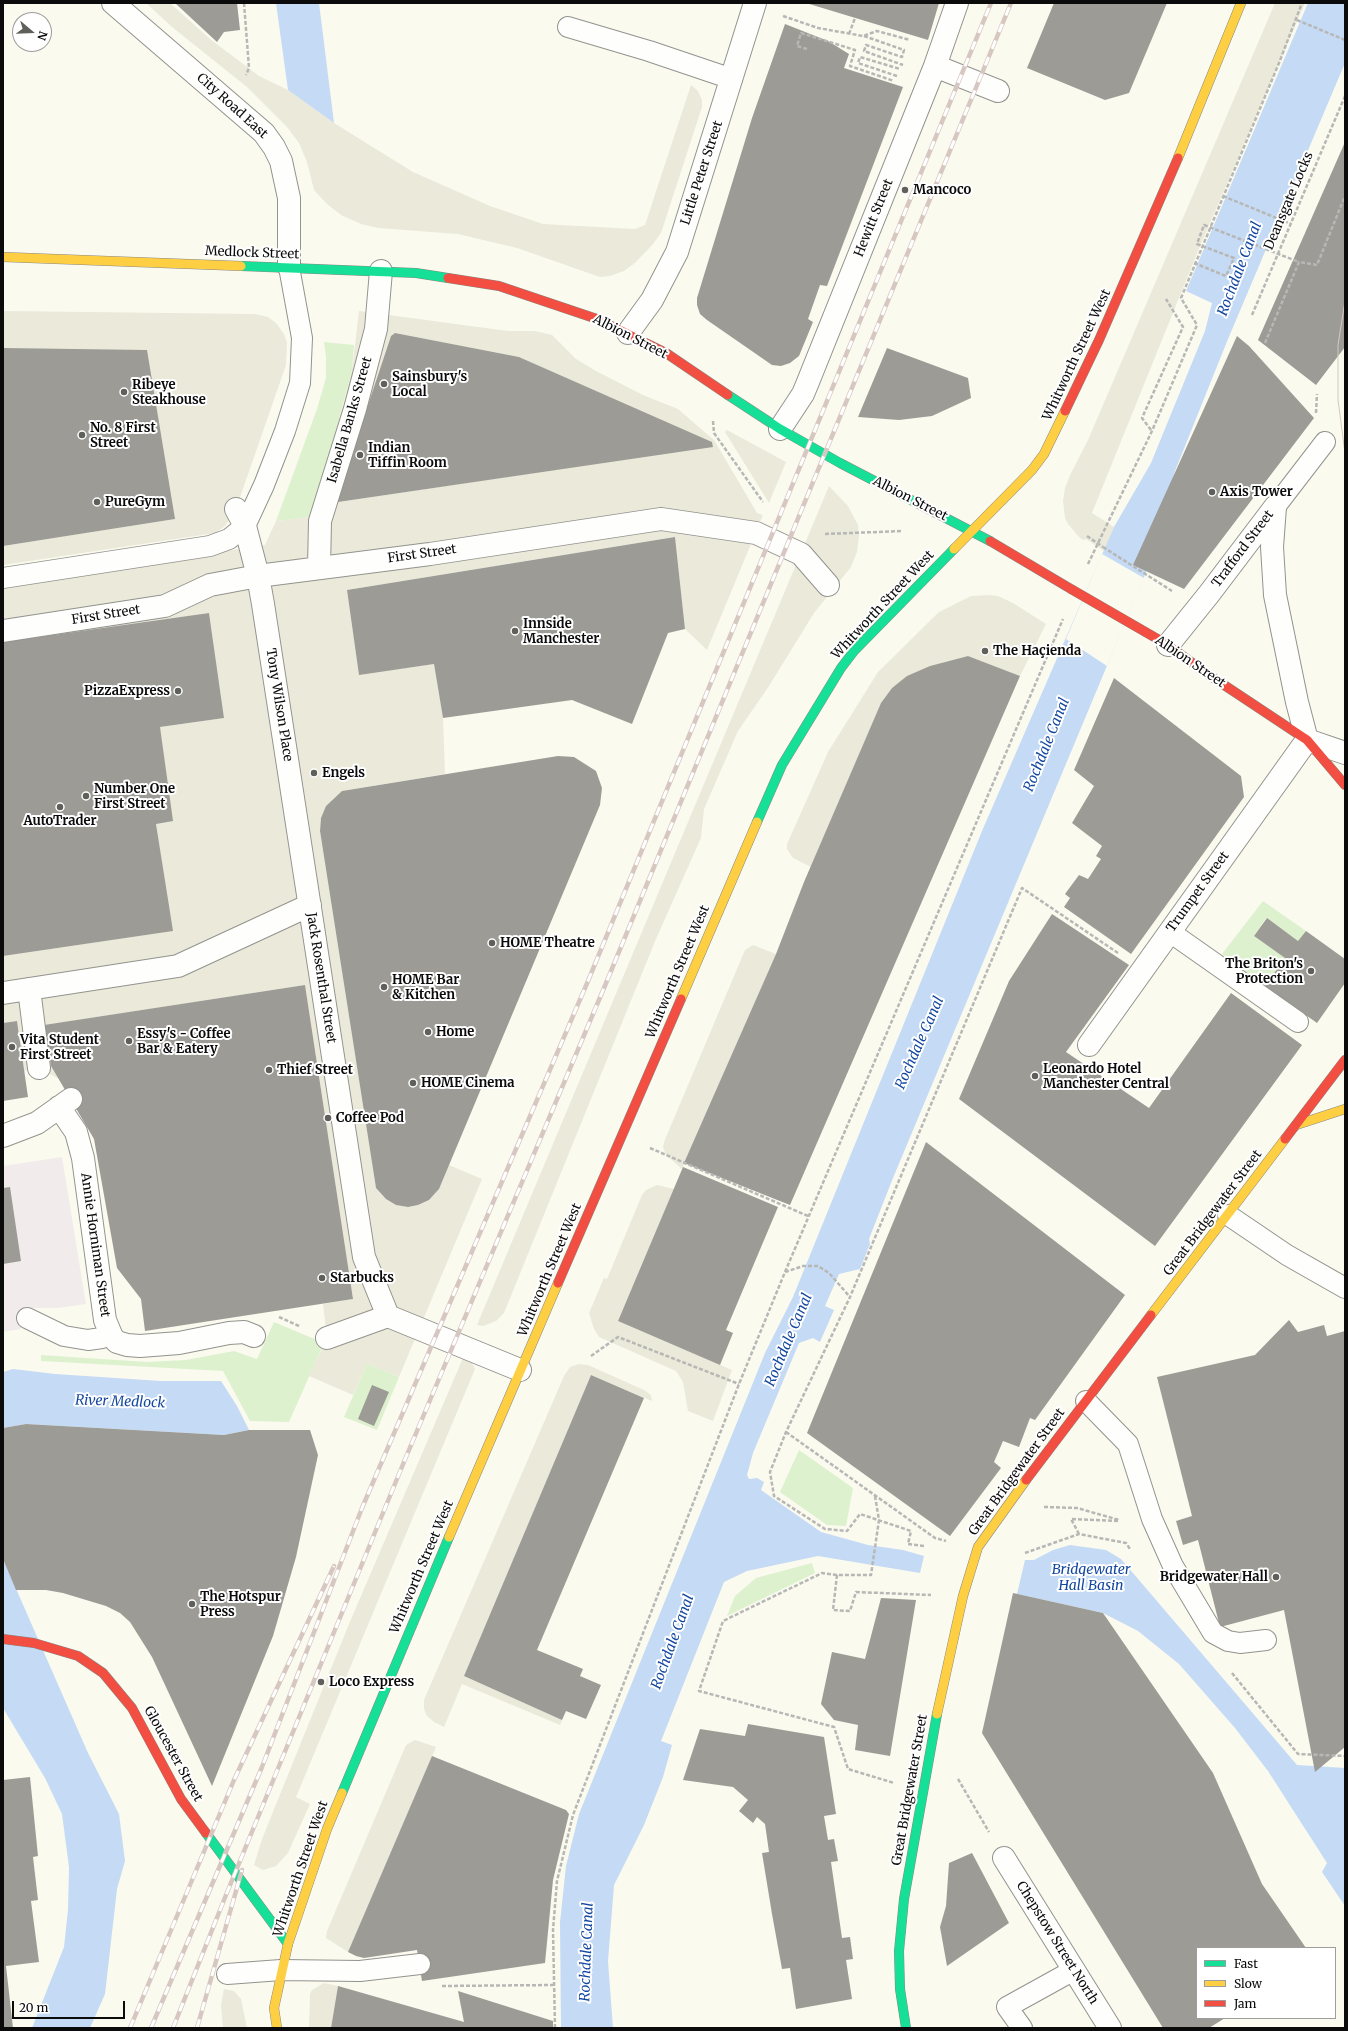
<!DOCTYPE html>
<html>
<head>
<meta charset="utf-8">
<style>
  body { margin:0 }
  #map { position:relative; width:1348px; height:2031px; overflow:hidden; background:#fafaef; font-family:Merriweather,serif }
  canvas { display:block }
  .frame { position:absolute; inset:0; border:4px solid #0b0b0b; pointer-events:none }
  .legend { position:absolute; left:1196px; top:1947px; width:140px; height:72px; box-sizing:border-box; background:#fff; border:1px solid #9d9d9d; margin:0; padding:5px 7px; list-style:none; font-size:12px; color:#0b0b0b }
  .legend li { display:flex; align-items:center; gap:8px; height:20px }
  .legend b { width:20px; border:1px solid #9d9d9d }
  .north { position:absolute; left:12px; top:12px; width:40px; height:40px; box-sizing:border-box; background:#fff; border:1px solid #9d9d9d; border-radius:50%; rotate:109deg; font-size:11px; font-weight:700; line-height:16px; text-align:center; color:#0b0b0b }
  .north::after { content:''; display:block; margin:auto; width:14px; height:18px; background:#5f5f5b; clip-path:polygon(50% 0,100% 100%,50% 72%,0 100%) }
  .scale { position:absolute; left:12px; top:2001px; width:113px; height:18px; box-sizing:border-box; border:2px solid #0b0b0b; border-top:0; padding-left:5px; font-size:12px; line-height:14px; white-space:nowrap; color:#0b0b0b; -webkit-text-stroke:3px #fff; paint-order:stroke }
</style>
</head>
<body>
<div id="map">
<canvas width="1348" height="2031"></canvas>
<div class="frame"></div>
<ul class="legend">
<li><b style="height:5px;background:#16e098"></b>Fast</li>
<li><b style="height:5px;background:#ffcf43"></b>Slow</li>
<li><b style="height:5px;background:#f24e42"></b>Jam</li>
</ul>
<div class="north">N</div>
<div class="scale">20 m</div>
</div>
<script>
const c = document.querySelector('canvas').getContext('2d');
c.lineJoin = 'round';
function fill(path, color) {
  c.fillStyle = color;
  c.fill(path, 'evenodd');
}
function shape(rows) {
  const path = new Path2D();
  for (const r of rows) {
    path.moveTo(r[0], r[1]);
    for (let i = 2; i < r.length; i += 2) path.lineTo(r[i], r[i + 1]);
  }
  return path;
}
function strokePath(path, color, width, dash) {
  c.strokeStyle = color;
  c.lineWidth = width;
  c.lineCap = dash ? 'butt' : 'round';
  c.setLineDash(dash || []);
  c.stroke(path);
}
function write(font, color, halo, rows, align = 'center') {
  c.font = font + ' Merriweather,serif';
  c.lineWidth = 4;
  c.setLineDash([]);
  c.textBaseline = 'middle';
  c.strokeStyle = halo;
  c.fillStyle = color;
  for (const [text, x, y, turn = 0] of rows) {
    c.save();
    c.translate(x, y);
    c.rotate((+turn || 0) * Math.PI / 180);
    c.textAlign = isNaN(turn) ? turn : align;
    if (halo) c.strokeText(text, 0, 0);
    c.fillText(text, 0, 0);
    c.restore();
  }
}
fill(shape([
  [62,1157,86,1304,58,1308,33,1308,20,1329,3,1332,3,1166]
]), '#f2ebec');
fill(shape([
  [324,342,354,345,352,370,331,450,311,517,276,521,317,409,326,378,326,357],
  [1263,901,1306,931,1298,941,1266,918,1254,936,1285,958,1265,986,1222,954],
  [274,1322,324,1343,289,1422,250,1421,223,1371,41,1361,41,1355,147,1362,186,1360,234,1351,257,1359],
  [367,1363,399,1377,377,1430,344,1417],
  [799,1450,853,1488,846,1526,827,1525,780,1492],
  [812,1563,815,1573,727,1616,735,1596,756,1578]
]), '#ddf1ce');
fill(shape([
  [146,3,170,3,210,39,259,76,288,90,334,123,413,172,490,206,543,224,635,229,645,225,691,85,698,91,702,100,702,107,661,233,653,244,636,262,624,271,610,276,600,277,517,248,458,234,378,228,361,224,341,215,327,204,314,190,307,162,299,143,287,127,247,87,172,27],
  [1275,3,1305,3,1200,246,1092,513,1114,527,1104,551,1086,539,1083,540,1079,537,1068,524,1065,518,1063,501,1065,488,1070,475,1088,440],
  [3,311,255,314,268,317,276,323,284,334,287,343,286,365,236,509,225,526,215,533,3,565,3,546,175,519,3,348],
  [359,311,508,331,535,331,552,335,576,359,596,371,643,395,678,409,714,440,757,513,763,515,707,650,685,629,675,537,347,590,359,674,434,664,443,718,445,774,342,791,326,806,321,818,320,831,376,1188,386,1199,396,1205,408,1207,418,1205,429,1200,439,1189,449,1165,482,1179,399,1377,367,1363,353,1395,309,1376,327,1338,323,1304,353,1299,305,985,45,1025,51,1066,59,1079,39,1068,24,1071,17,1021,3,1023,3,956,172,931,156,824,160,727,224,718,209,613,3,643,3,585,265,545,276,521,311,517,343,406,352,370],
  [395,333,519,357,712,442,713,446,338,502,337,499,342,483,391,336],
  [727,430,786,462,769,503,725,432],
  [829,486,848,506,858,525,859,536,857,552,851,567,814,613,769,686,738,731,704,809,701,838,656,939,504,1313,496,1321,483,1326,477,1325],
  [989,595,998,596,1013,603,1046,624,1020,676,968,656,930,666,892,688,881,704,811,867,793,858,787,849,787,844,828,752,878,672,939,612,971,596],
  [753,945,776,954,682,1169,666,1155,663,1147,664,1142,745,950],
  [657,1185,674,1189,618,1321,732,1370,713,1421,688,1411,683,1382,676,1371,599,1337,594,1329,589,1313,604,1278,607,1279,642,1195,646,1190],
  [463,1358,471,1361,475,1369,296,1797,310,1804,288,1853,276,1866,263,1870,254,1865,262,1839,349,1624],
  [579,1364,588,1365,644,1390,651,1395,652,1401,591,1375,464,1676,562,1720,560,1725,462,1684,444,1727,434,1722,427,1716,424,1709,424,1700,564,1376,570,1367],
  [415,1740,436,1747,348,1952,326,1938,327,1931,406,1745],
  [324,1983,338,1986,331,2028,309,2028,310,1994,312,1990],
  [224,1989,234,1991,241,1999,247,2028,223,2028,221,2005]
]), '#eae9da');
fill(shape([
  [276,3,319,3,334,123,288,90],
  [1308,3,1345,3,1345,63,1228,339,1175,471,1167,496,1162,534,893,1178,869,1239,870,1244,860,1269,839,1274,825,1306,834,1310,820,1342,813,1338,799,1343,753,1453,747,1475,749,1479,757,1478,764,1482,761,1490,821,1532,868,1545,903,1550,924,1556,920,1573,818,1556,747,1571,724,1582,661,1741,672,1745,663,1777,644,1825,614,1885,608,1961,613,2028,561,2028,560,1922,566,1866,579,1814,765,1353,793,1297,982,831,1114,527,1151,463,1205,331,1212,303,1186,291],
  [13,1369,55,1374,161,1381,221,1381,237,1406,249,1430,224,1435,26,1424,3,1428,3,1372],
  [1070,1545,1106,1550,1121,1559,1297,1765,1345,1768,1345,1906,1322,1872,1327,1863,1268,1771,1235,1728,1179,1664,1138,1631,1103,1613,1017,1594,1025,1560,1034,1560,1053,1550],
  [3,1559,88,1753,119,1814,125,1861,117,1889,105,1994,90,2028,32,2028,64,1947,68,1910,69,1867,62,1814,45,1778,3,1708]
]), '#c5daf5');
fill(shape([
  [1102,554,1144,578,1107,666,1066,639]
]), '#fafaef');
fill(shape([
  [175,3,237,3,240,30,224,32,217,42],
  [806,3,939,3,928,40],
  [1054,3,1167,3,1129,93,1105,100,1027,68],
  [785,24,828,41,849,54,844,68,903,87,827,286,820,285,808,319,813,322,799,356,790,363,781,366,772,365,707,320,700,314,697,305,697,298,752,118],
  [1345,142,1345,347,1316,385,1258,340],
  [395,333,519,357,712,442,713,447,338,502,337,499,342,483,391,336],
  [1237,336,1249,346,1314,418,1184,589,1133,565],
  [3,348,147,350,175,519,3,546],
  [887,348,968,378,971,398,932,416,899,420,858,417],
  [675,537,685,629,668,633,632,724,572,700,443,718,434,664,359,675,347,590],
  [209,613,224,718,160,727,173,821,156,824,173,931,3,956,3,642],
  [968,656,1020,676,790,1205,684,1163,776,954,804,882,881,703,892,688,907,676,930,666],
  [1114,678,1241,776,1244,797,1131,954,1064,907,1070,898,1065,894,1079,875,1088,879,1101,859,1096,856,1102,846,1072,823,1094,786,1074,770],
  [558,756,574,757,596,771,602,788,600,805,439,1189,429,1200,418,1205,408,1207,396,1205,386,1199,376,1188,320,831,321,818,326,806,342,791],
  [1052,914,1129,965,1066,1052,1149,1108,1231,993,1302,1045,1155,1246,959,1099,1009,981],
  [1267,918,1298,941,1306,931,1345,959,1345,983,1317,1023,1265,986,1285,958,1254,936],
  [305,985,353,1299,145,1331,141,1299,117,1268,94,1139,51,1066,44,1025],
  [17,1021,28,1097,3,1101,3,1023],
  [926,1142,1125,1295,1035,1420,1030,1418,1019,1447,1003,1441,994,1462,1001,1468,950,1536,807,1433],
  [683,1167,778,1207,726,1330,733,1333,720,1365,618,1321],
  [10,1187,21,1261,3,1264,3,1188],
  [1289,1320,1298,1332,1324,1325,1327,1336,1345,1331,1345,1747,1315,1772,1284,1610,1220,1627,1198,1540,1183,1545,1176,1521,1192,1516,1157,1377,1255,1355],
  [591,1375,644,1398,537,1650,583,1669,580,1676,601,1685,586,1719,566,1711,562,1720,464,1676],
  [372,1385,389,1392,374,1426,358,1419],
  [26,1424,224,1435,249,1430,310,1430,318,1455,296,1557,273,1636,212,1786,152,1657,130,1622,120,1613,106,1606,63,1593,46,1590,16,1590,3,1559,3,1428],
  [1013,1593,1103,1613,1213,1773,1262,1884,1306,1948,1197,1948,1197,2018,1225,2018,1209,2028,1163,2028,982,1733],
  [881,1598,916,1600,890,1756,855,1750,858,1725,834,1720,821,1704,832,1652,865,1659],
  [748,1724,824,1737,836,1814,824,1816,828,1840,834,1839,838,1861,831,1862,842,1938,850,1937,853,1959,846,1960,852,1999,796,2009,790,1968,782,1969,772,1914,762,1853,769,1852,765,1824,757,1817,753,1823,739,1811,748,1800,733,1787,683,1780,700,1729,745,1736],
  [432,1756,566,1810,569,1814,553,1880,545,1963,422,1981,417,1950,364,1958,356,1956,348,1952],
  [30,1777,38,1856,33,1857,38,1900,31,1901,39,1962,6,1966,13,2028,3,2028,3,1780],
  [972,1853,1009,1923,947,1966,940,1927,946,1906,949,1863],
  [338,1986,464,2022,458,1991,553,2021,553,2028,331,2028]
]), '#9c9b95');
const lane = shape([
  [568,27,649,51,732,79],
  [1275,507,1325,442],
  [3,578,210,546,229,539,245,526,264,485,285,431,300,383,302,338,289,267],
  [1170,932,1298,1022],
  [1228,1215,1287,1255,1345,1288],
  [27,1318,64,1336,88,1340,102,1338,110,1334],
  [1086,1401,1128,1444,1152,1519,1173,1566,1213,1633,1228,1641,1240,1643,1266,1640],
  [227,1974,281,1970,360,1971,420,1964],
  [1022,2028,1007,2007,1074,1970]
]);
const street = shape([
  [113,3,264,133,274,147,281,161,289,198,289,267],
  [935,66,998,91],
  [628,333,652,300,677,252,755,3],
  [780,429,803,394,808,382,935,66,957,3],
  [1275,507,1272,547,1275,595,1297,702,1307,740],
  [236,509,245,526,258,576,263,604,364,1257,388,1316,520,1370],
  [319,568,320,521,355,409,376,329,381,271],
  [3,631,165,606,210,585,258,576,430,554,661,519,756,533,801,554,828,585],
  [1168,645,1209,594,1275,507],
  [1307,740,1345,753],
  [29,989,39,1068],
  [3,993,178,966,310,905],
  [1089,1045,1307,740],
  [59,1107,76,1132,83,1158,105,1320,112,1337,117,1342,127,1345,140,1346,179,1343,229,1333,244,1332,254,1336],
  [3,1136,37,1123,71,1099],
  [327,1338,388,1316],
  [1004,1858,1110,2028]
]);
const fast = shape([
  [241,266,416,273,448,278],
  [728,395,780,429,840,463,990,541],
  [757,822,782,765,841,668,854,651,954,549],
  [342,1793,449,1537],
  [206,1833,288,1944],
  [906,2028,900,1989,899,1951,904,1899,937,1714]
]);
const slow = shape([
  [1178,158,1241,3],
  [3,257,241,266],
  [954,549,1032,470,1044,454,1065,411],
  [681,999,757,822],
  [1296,1125,1345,1109],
  [1151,1315,1285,1139],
  [449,1537,558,1283],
  [937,1714,963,1596,978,1547,1026,1480],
  [277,2028,274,2008,288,1944,327,1829,342,1793]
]);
const jam = shape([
  [448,278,499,286,597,319,666,353,728,395],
  [1065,411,1099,340,1178,158],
  [990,541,1071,589],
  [1168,645,1206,673,1307,740,1345,785],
  [1285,1139,1345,1060],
  [558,1283,681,999],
  [1026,1480,1151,1315],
  [3,1639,34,1643,78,1656,103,1673,132,1708,181,1799,206,1833]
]);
strokePath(lane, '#93938e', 22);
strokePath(street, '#93938e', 24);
strokePath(fast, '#898984', 10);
strokePath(slow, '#898984', 10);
strokePath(jam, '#898984', 10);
strokePath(shape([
  [244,3,249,68,246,75],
  [783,16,818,28,863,36,877,31,910,40],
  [1297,20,1345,40],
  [849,34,855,18],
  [864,36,904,50,902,57,866,45,864,51,903,65],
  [807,49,797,46,801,33,855,50,850,66,894,81],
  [897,76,858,63,860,57,900,69],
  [1252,315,1345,96],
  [1265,343,1299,262,1317,265,1345,196],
  [1316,413,1317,394],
  [713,421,714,433,763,502],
  [1151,430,1142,418,1183,327,1166,299],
  [825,534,902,531],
  [1103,547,1172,591],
  [1088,564,1152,431,1197,325,1181,298,1279,63,1302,3],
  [650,1148,808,1216],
  [785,1272,803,1266,818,1266,829,1273,850,1297],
  [279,1317,299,1326],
  [591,1356,618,1337,739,1384],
  [786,1432,935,1538,946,1541],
  [875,1496,879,1520,871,1575,837,1575,822,1573,723,1621,699,1691,834,1727,848,1769,894,1783],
  [1044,1507,1077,1508,1119,1520],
  [1079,1534,1071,1519,1120,1521],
  [924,1546,908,1544,911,1531,860,1514,847,1531,825,1529,774,1496,770,1472,786,1432,850,1297,1022,888,1118,953],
  [1025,1553,1079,1534,1126,1543,1130,1549],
  [837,1575,833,1610,850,1611,856,1592,931,1595],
  [1232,1673,1298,1754,1345,1756],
  [958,1779,989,1832],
  [442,1986,553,1985],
  [555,2028,553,1930,557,1881,573,1815,739,1384,785,1272,1063,619]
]), '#b7b7b5', 2.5, [4, 2]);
strokePath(lane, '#fefefd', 20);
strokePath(street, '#fefefd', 22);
strokePath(fast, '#16e098', 9);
strokePath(slow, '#ffcf43', 9);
strokePath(jam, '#f24e42', 9);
strokePath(shape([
  [1345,301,1338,345,1338,400,1345,453]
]), '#d7c7c2', 1);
const rail = shape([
  [130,2028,234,1780,334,1566],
  [151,2028,262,1767,362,1508,588,981,991,3],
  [173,2028,226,1895,406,1457,604,988,1011,3],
  [197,2028,242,1870]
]);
strokePath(rail, '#d7c7c2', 4.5);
strokePath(rail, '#fff', 3, [9]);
const jamBridge = shape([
  [1071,589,1168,645]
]);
strokePath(jamBridge, '#80807b', 10, []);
strokePath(shape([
  [1223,196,1291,224],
  [1194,263,1226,276,1234,258,1197,244,1204,225,1299,262],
  [1087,536,1103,547]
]), '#b7b7b5', 2.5, [4, 2]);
strokePath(jamBridge, '#f24e42', 9);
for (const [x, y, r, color] of [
  [905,190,4,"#5f5f5b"],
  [384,384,4,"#5f5f5b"],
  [124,392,4,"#5f5f5b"],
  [82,435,4,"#5f5f5b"],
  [360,455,4,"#5f5f5b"],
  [1212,492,4,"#5f5f5b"],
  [97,502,4,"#5f5f5b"],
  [515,631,4,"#5f5f5b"],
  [985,651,4,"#5f5f5b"],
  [178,691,4,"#5f5f5b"],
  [314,773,4,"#5f5f5b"],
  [86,796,4,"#5f5f5b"],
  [60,807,4,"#5f5f5b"],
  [492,943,4,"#5f5f5b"],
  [1311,971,4,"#5f5f5b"],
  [384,987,4,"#5f5f5b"],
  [428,1032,4,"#5f5f5b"],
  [129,1041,4,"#5f5f5b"],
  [12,1047,4,"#5f5f5b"],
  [269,1070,4,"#5f5f5b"],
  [1035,1076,4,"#5f5f5b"],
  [413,1083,4,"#5f5f5b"],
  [328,1118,4,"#5f5f5b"],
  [322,1278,4,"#5f5f5b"],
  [1276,1577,4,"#5f5f5b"],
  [192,1604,4,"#5f5f5b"],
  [321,1682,4,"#5f5f5b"]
]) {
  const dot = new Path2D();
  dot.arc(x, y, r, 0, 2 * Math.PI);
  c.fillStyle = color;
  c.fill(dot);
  strokePath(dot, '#fff', 1.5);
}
write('13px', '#0b0b0b', '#fff', [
  ["City Road East",232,106,42],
  ["Little Peter Street",702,173,-72],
  ["Deansgate Locks",1289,201,-67],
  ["Hewitt Street",874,218,-68],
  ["Medlock Street",252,253,2],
  ["Albion Street",630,337,27],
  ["Whitworth Street West",1077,355,-65],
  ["Isabella Banks Street",350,420,-74],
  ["Albion Street",910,499,27],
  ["Trafford Street",1243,549,-53],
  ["First Street",422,554,-8],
  ["Whitworth Street West",883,605,-47],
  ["First Street",106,615,-9],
  ["Albion Street",1190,662,34],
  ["Tony Wilson Place",279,705,81],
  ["Trumpet Street",1198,892,-54],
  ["Whitworth Street West",678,972,-67],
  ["Jack Rosenthal Street",321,978,81],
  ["Great Bridgewater Street",1213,1213,-53],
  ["Annie Horniman Street",95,1245,82],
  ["Whitworth Street West",550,1270,-67],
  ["Great Bridgewater Street",1017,1472,-54],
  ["Whitworth Street West",422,1567,-67],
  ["Gloucester Street",173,1754,61],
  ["Great Bridgewater Street",910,1790,-80],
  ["Whitworth Street West",301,1869,-71],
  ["Chepstow Street North",1057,1943,58]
]);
write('bold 13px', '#0b0b0b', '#fff', [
  ["Mancoco",913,190],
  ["Sainsbury's",392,377],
  ["Local",392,392],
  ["Ribeye",132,385],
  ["Steakhouse",132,400],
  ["No. 8 First",90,428],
  ["Street",90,443],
  ["Indian",368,448],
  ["Tiffin Room",368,463],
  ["Axis Tower",1220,492],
  ["PureGym",105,502],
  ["Innside",523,624],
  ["Manchester",523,639],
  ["The Haçienda",993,651],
  ["PizzaExpress",170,691,"right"],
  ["Engels",322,773],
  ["Number One",94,789],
  ["First Street",94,804],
  ["AutoTrader",60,821,"center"],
  ["HOME Theatre",500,943],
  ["The Briton's",1303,964,"right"],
  ["Protection",1303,979,"right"],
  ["HOME Bar",392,980],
  ["& Kitchen",392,995],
  ["Home",436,1032],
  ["Essy's - Coffee",137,1034],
  ["Bar & Eatery",137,1049],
  ["Vita Student",20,1040],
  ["First Street",20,1055],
  ["Leonardo Hotel",1043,1069],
  ["Manchester Central",1043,1084],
  ["Thief Street",277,1070],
  ["HOME Cinema",421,1083],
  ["Coffee Pod",336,1118],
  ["Starbucks",330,1278],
  ["Bridgewater Hall",1268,1577,"right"],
  ["The Hotspur",200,1597],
  ["Press",200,1612],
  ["Loco Express",329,1682]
], 'left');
write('italic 14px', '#13479f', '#fff', [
  ["Rochdale Canal",1240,269,-69],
  ["Rochdale Canal",1047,745,-68],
  ["Rochdale Canal",920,1043,-66],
  ["Rochdale Canal",789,1340,-67],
  ["River Medlock",120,1402,2],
  ["Bridgewater",1091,1570],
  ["Hall Basin",1091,1586],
  ["Rochdale Canal",673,1642,-70],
  ["Rochdale Canal",587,1952,-88]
]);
</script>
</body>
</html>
